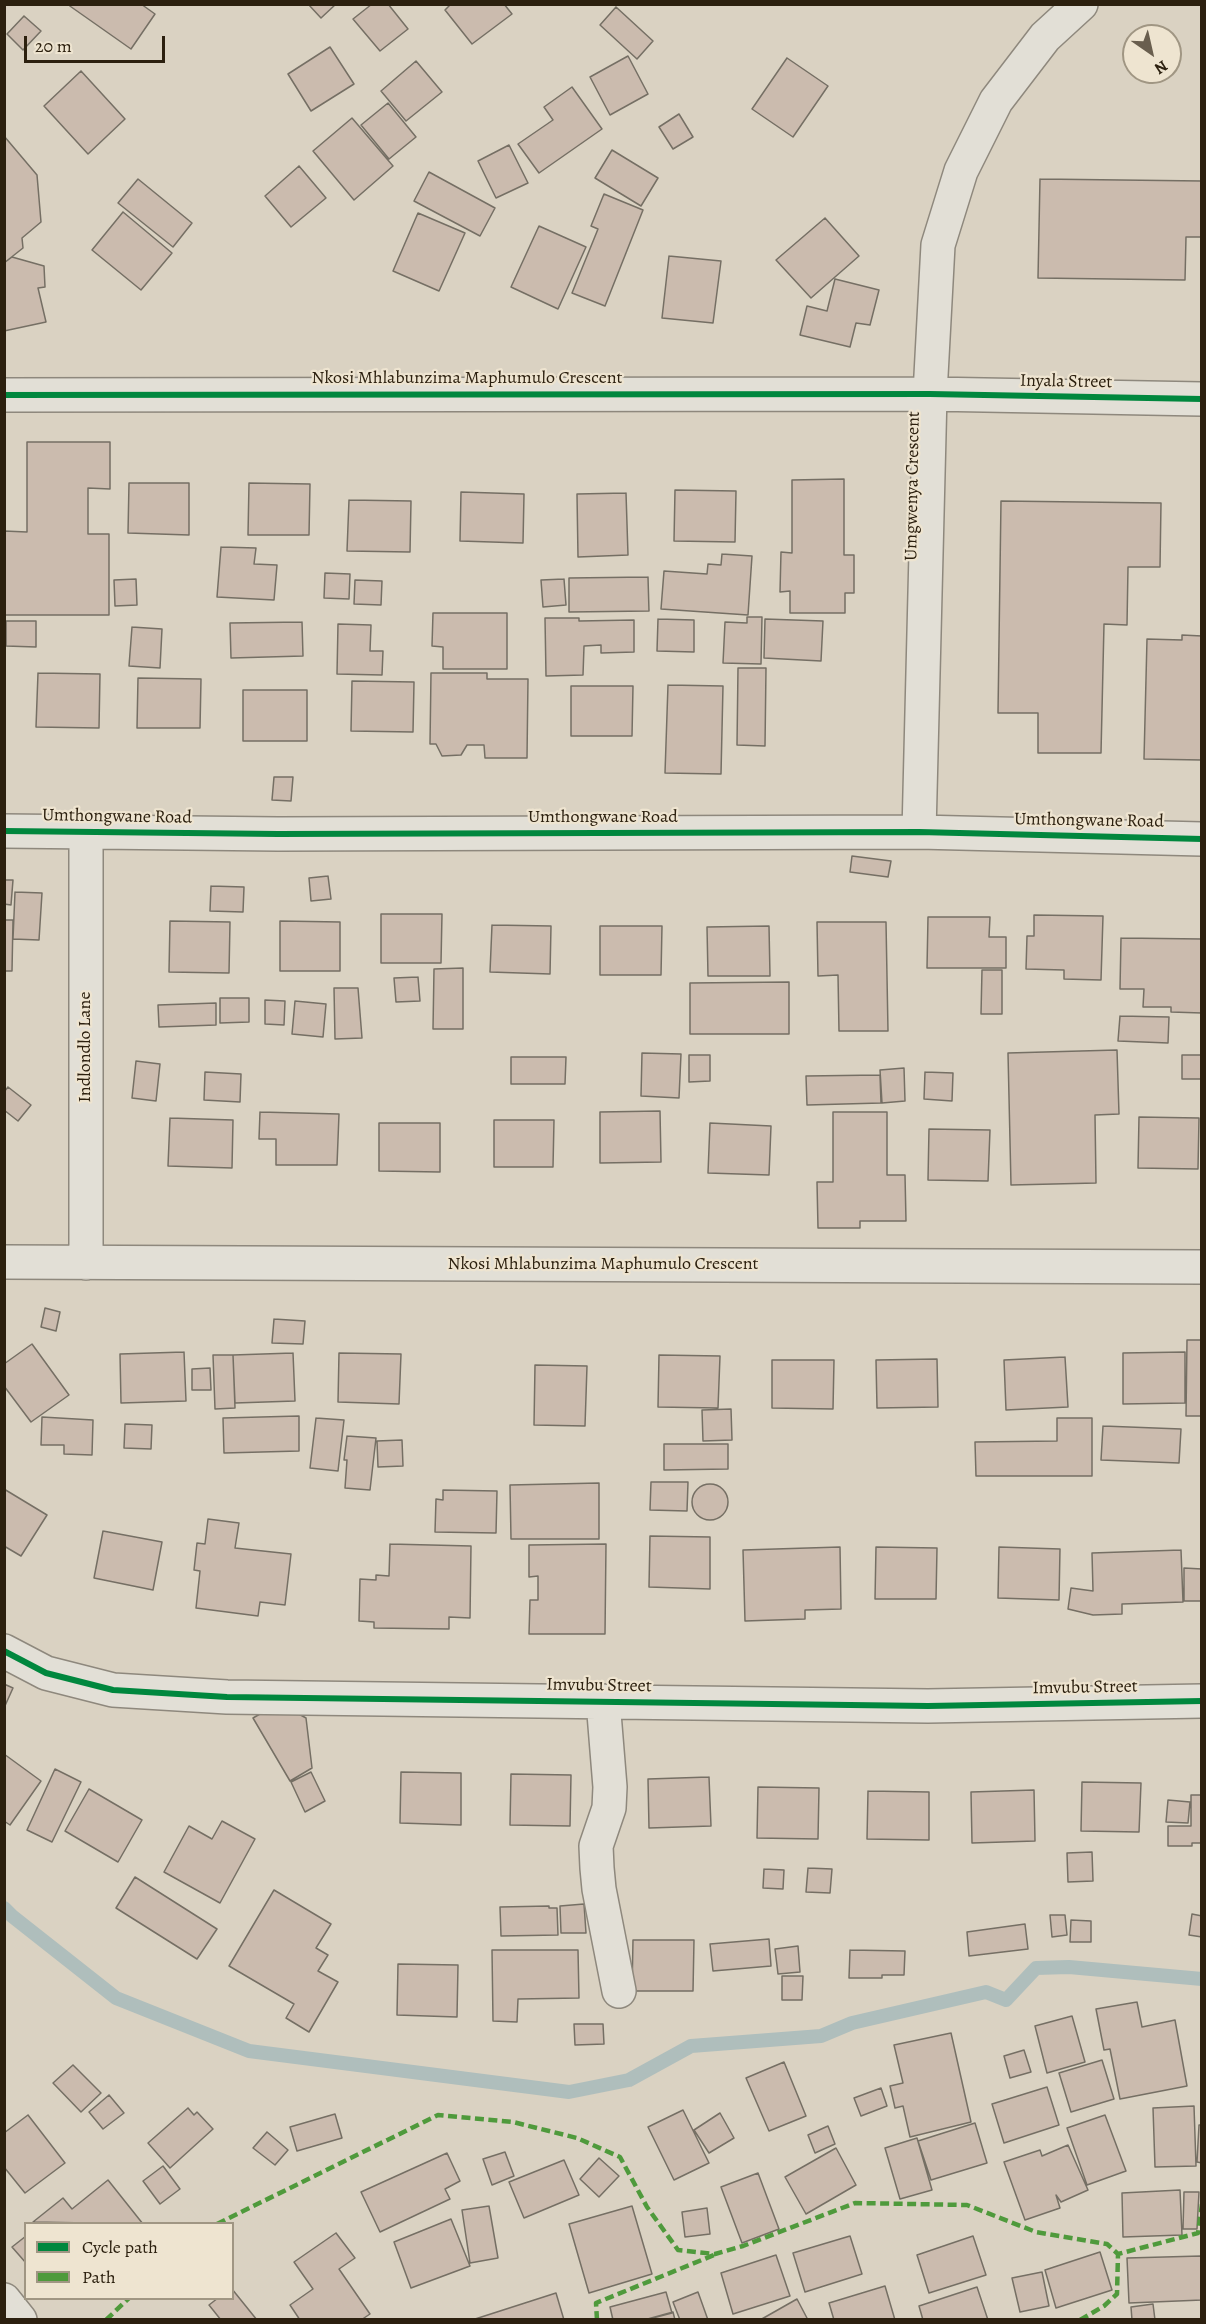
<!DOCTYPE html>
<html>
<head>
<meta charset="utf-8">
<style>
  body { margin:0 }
  #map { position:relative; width:1206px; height:2324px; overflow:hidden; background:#dad2c2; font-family:Alegreya,serif }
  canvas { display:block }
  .frame { position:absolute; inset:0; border:6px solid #2c200f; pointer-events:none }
  .legend { position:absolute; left:24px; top:2222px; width:210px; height:78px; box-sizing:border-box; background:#eee4d0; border:2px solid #a09683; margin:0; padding:8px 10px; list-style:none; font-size:18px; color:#2c200f }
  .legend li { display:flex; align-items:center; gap:12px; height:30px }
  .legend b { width:30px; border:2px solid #a09683 }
  .north { position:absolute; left:1122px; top:24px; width:60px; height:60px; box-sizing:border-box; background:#eee4d0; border:2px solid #a09683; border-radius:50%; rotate:146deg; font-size:16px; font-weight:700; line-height:24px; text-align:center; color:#2c200f }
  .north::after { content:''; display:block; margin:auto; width:21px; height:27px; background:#695e4e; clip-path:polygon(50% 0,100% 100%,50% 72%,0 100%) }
  .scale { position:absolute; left:24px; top:36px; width:141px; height:27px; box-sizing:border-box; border:3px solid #2c200f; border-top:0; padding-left:8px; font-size:18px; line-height:21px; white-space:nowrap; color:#2c200f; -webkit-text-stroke:4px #eee4d0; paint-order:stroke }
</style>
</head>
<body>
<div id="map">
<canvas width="1206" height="2324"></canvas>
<div class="frame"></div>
<ul class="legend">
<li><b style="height:8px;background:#00873e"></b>Cycle path</li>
<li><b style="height:8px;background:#4f9a3c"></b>Path</li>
</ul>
<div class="north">N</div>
<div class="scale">20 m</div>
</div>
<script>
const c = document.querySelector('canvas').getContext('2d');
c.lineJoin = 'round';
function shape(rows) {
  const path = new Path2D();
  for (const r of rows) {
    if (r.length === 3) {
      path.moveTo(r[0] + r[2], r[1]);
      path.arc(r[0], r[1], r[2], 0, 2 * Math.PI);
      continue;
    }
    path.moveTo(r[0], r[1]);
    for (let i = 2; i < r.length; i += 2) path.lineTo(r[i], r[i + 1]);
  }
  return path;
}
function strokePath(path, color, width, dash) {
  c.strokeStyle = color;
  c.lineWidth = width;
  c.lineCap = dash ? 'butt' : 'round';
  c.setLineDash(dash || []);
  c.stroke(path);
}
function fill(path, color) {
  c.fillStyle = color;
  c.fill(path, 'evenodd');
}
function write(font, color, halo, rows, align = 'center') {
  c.font = font + ' Alegreya,serif';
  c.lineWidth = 4.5;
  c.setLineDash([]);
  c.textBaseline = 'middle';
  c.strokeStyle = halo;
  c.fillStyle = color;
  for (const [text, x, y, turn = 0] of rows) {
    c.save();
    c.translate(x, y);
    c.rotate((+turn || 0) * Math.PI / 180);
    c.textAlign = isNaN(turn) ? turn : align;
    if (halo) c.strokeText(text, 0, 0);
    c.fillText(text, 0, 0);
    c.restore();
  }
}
strokePath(shape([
  [4,1908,12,1916,116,1998,249,2051,569,2092,629,2080,691,2046,821,2036,852,2023,986,1992,1006,2000,1036,1968,1069,1967,1202,1979]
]), '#afbebc', 14);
const building = shape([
  [67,4,141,4,155,14,131,49,67,4],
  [308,4,336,4,321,18,308,4],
  [372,4,388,4,408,29,380,51,353,19,372,4],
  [451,4,504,4,512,14,472,44,445,10,451,4],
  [616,7,653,41,637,59,600,25,616,7],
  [24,16,41,31,23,50,7,34,24,16],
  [330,47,354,84,311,111,288,74,330,47],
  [628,56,648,94,610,115,590,77,628,56],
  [787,58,828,86,793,137,752,109,787,58],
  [416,61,442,92,406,121,381,91,416,61],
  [81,71,125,119,88,154,44,106,81,71],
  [572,87,602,129,539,173,518,144,553,120,544,107,572,87],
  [388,103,416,137,389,159,361,125,388,103],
  [679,114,693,137,673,149,659,127,679,114],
  [352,118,393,166,354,200,313,151,352,118],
  [4,136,37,175,41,222,22,238,23,248,4,263,4,136],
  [509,145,528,183,496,198,478,161,509,145],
  [612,150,658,178,641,206,595,178,612,150],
  [299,166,326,198,291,227,265,196,299,166],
  [429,172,495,208,480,236,414,201,429,172],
  [138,179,192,223,173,247,118,203,138,179],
  [1040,179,1202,181,1202,237,1186,237,1185,280,1038,278,1040,179],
  [604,194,643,210,605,306,572,293,598,229,591,226,604,194],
  [123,212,172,253,141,290,92,250,123,212],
  [418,213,465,233,439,291,393,271,418,213],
  [825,218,859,256,811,298,776,260,825,218],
  [539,226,586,247,558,309,511,287,539,226],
  [669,256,721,261,713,323,662,318,669,256],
  [12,257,44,266,45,287,38,288,46,322,4,331,4,263,12,257],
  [835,279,879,290,870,325,856,323,850,347,800,335,807,306,827,311,835,279],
  [27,442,110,442,110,489,88,488,88,534,109,534,109,615,4,615,4,531,27,532,27,442],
  [844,479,844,555,854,555,854,593,845,593,845,613,790,613,790,591,780,592,781,552,792,553,792,480,844,479],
  [129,483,189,483,189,535,128,533,129,483],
  [249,483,310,484,309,535,248,535,249,483],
  [675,490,736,491,735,542,674,541,675,490],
  [461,492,524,494,523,543,460,541,461,492],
  [626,493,628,555,578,557,577,494,626,493],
  [349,500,411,501,410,552,347,551,349,500],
  [1001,501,1161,503,1160,567,1128,567,1127,625,1104,624,1101,753,1038,753,1038,713,998,713,1001,501],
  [221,547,256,548,254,564,277,565,274,600,217,597,221,547],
  [722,554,752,556,748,615,661,609,664,571,707,574,708,564,721,565,722,554],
  [325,573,350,574,349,599,324,598,325,573],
  [648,577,649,611,569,612,569,578,648,577],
  [136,579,137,605,115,606,114,580,136,579],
  [564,579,566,605,543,607,541,580,564,579],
  [355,580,382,581,381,605,354,604,355,580],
  [433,613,507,613,507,669,443,669,443,647,432,646,433,613],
  [747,617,762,617,761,664,723,663,725,622,747,623,747,617],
  [545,618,579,618,579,621,634,620,634,652,601,653,601,645,584,646,583,675,546,676,545,618],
  [658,619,694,620,694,652,657,651,658,619],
  [765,619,823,621,821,661,764,658,765,619],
  [6,621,36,621,36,647,6,646,6,621],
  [302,622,303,656,231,658,230,623,302,622],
  [338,624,371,625,370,651,383,651,382,675,337,674,338,624],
  [132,627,162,629,160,668,129,666,132,627],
  [1182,635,1202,636,1202,760,1144,759,1147,639,1182,640,1182,635],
  [738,668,766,668,765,746,737,745,738,668],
  [38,673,100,674,99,728,36,727,38,673],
  [431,673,487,673,487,679,528,679,527,758,485,758,484,745,467,745,461,755,442,756,436,744,430,744,431,673],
  [138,678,201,679,200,728,137,728,138,678],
  [352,681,414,682,413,732,351,731,352,681],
  [668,685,723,686,721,774,665,773,668,685],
  [571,686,633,686,632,736,571,736,571,686],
  [243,690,307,690,307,741,243,741,243,690],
  [274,777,293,777,291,801,272,800,274,777],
  [852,856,891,861,888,877,850,872,852,856],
  [328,876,331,899,311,901,309,878,328,876],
  [4,880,13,880,11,905,4,904,4,880],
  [211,886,244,887,243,912,210,911,211,886],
  [15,892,42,893,39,940,13,939,15,892],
  [381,914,442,914,441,963,381,963,381,914],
  [1034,915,1103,916,1101,980,1064,979,1064,970,1026,969,1027,936,1034,936,1034,915],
  [928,917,990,917,989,937,1006,937,1006,968,927,968,928,917],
  [4,920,13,920,12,971,4,971,4,920],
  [170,921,230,922,229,973,169,972,170,921],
  [280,921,340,922,340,971,280,971,280,921],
  [817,922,886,922,888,1031,839,1031,838,975,818,976,817,922],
  [492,925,551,926,550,974,490,972,492,925],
  [600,926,662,926,661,975,600,975,600,926],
  [769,926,770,976,708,976,707,927,769,926],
  [1121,938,1202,939,1202,1013,1171,1012,1171,1007,1143,1007,1144,989,1120,989,1121,938],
  [463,968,463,1029,433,1029,434,969,463,968],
  [982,970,1002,970,1002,1014,981,1014,982,970],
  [418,977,420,1001,396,1002,394,978,418,977],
  [789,982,789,1034,690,1034,690,983,789,982],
  [334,988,358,988,362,1038,335,1039,334,988],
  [220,998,249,998,249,1022,220,1023,220,998],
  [265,1000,285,1001,284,1025,265,1024,265,1000],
  [295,1001,326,1004,323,1037,292,1034,295,1001],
  [216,1003,216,1025,159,1027,158,1005,216,1003],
  [1120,1016,1169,1017,1168,1043,1118,1041,1120,1016],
  [1117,1050,1119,1114,1095,1115,1096,1183,1011,1185,1008,1053,1117,1050],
  [642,1053,681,1054,679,1098,641,1096,642,1053],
  [689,1055,710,1055,710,1081,689,1082,689,1055],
  [1182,1055,1202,1055,1202,1079,1182,1079,1182,1055],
  [511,1057,566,1057,565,1084,511,1084,511,1057],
  [136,1061,160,1064,156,1101,132,1098,136,1061],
  [904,1068,905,1101,882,1103,880,1070,904,1068],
  [205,1072,241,1074,240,1102,204,1100,205,1072],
  [925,1072,953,1073,952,1101,924,1099,925,1072],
  [880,1075,881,1103,807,1105,806,1076,880,1075],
  [8,1087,31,1105,18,1121,4,1110,4,1092,8,1087],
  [660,1111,661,1162,600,1163,600,1112,660,1111],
  [260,1112,339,1114,337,1165,276,1165,276,1139,259,1139,260,1112],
  [833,1112,887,1112,887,1175,905,1175,906,1221,860,1221,860,1228,818,1228,817,1182,833,1182,833,1112],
  [1139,1117,1199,1118,1198,1169,1138,1168,1139,1117],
  [170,1118,233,1120,232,1168,168,1166,170,1118],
  [494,1120,554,1120,553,1167,494,1167,494,1120],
  [379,1123,440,1123,440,1172,379,1171,379,1123],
  [710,1123,771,1126,769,1175,708,1173,710,1123],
  [929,1129,990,1130,988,1181,928,1180,929,1129],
  [45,1308,60,1312,56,1331,41,1327,45,1308],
  [274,1319,305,1321,303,1344,272,1343,274,1319],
  [1187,1340,1202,1340,1202,1416,1186,1416,1187,1340],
  [32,1344,69,1395,31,1422,4,1386,4,1364,32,1344],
  [184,1352,186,1401,121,1403,120,1354,184,1352],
  [1185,1352,1185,1403,1123,1404,1123,1353,1185,1352],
  [293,1353,295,1401,235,1403,233,1355,293,1353],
  [339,1353,401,1354,399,1404,338,1402,339,1353],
  [213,1355,233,1355,235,1408,215,1409,213,1355],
  [659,1355,720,1356,718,1408,658,1407,659,1355],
  [1065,1357,1068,1407,1006,1410,1004,1360,1065,1357],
  [937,1359,938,1407,877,1408,876,1360,937,1359],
  [772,1360,834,1360,833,1409,772,1408,772,1360],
  [535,1365,587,1366,585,1426,534,1425,535,1365],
  [210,1368,211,1390,192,1390,192,1369,210,1368],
  [731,1409,732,1440,703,1441,702,1410,731,1409],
  [299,1416,299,1451,224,1453,223,1418,299,1416],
  [42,1417,93,1420,92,1455,64,1454,64,1445,41,1445,42,1417],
  [316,1418,344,1420,338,1471,310,1468,316,1418],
  [1057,1418,1092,1418,1092,1476,976,1476,975,1442,1057,1441,1057,1418],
  [125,1424,152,1425,151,1449,124,1448,125,1424],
  [1103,1426,1181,1429,1179,1463,1101,1460,1103,1426],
  [347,1436,376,1438,370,1490,345,1488,347,1460,344,1460,347,1436],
  [402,1440,403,1466,378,1467,377,1441,402,1440],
  [664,1444,728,1444,728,1469,664,1470,664,1444],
  [651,1482,688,1482,687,1511,650,1510,651,1482],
  [599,1483,599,1539,511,1539,510,1485,599,1483],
  [710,1502,18],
  [4,1489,47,1515,21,1556,4,1546,4,1489],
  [443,1490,497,1491,496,1533,435,1532,436,1499,443,1500,443,1490],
  [208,1519,239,1523,235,1548,291,1554,285,1605,260,1602,258,1616,196,1608,200,1571,194,1570,197,1543,205,1544,208,1519],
  [103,1531,162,1542,153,1590,94,1578,103,1531],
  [650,1536,710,1537,710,1589,649,1587,650,1536],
  [390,1544,471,1546,470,1618,449,1617,449,1629,374,1628,374,1622,359,1621,360,1579,376,1580,376,1575,389,1576,390,1544],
  [606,1544,605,1634,529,1634,530,1600,538,1600,538,1576,529,1577,529,1545,606,1544],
  [840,1547,841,1609,805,1610,805,1619,745,1621,743,1550,840,1547],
  [876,1547,937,1548,936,1599,875,1599,876,1547],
  [999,1547,1060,1549,1059,1600,998,1598,999,1547],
  [1181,1550,1183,1602,1122,1604,1122,1614,1093,1615,1068,1609,1071,1588,1093,1591,1092,1553,1181,1550],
  [1184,1568,1202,1569,1202,1601,1184,1601,1184,1568],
  [4,1684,13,1688,4,1708,4,1684],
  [279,1703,306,1718,312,1768,290,1781,253,1718,279,1703],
  [4,1754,41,1781,10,1825,4,1821,4,1754],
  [55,1769,81,1782,52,1842,27,1830,55,1769],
  [311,1772,325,1801,305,1812,291,1782,311,1772],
  [401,1772,461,1773,461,1825,400,1823,401,1772],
  [511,1774,571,1775,570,1826,510,1825,511,1774],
  [709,1777,711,1826,649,1828,648,1779,709,1777],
  [1082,1782,1141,1783,1139,1832,1081,1831,1082,1782],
  [758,1787,819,1788,818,1839,757,1838,758,1787],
  [89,1789,142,1820,118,1862,65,1831,89,1789],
  [1034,1790,1035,1841,972,1843,971,1792,1034,1790],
  [868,1791,929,1792,929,1840,867,1839,868,1791],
  [1191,1795,1202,1795,1202,1843,1192,1843,1192,1846,1168,1846,1168,1826,1191,1826,1191,1795],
  [1168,1800,1190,1802,1188,1823,1166,1822,1168,1800],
  [222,1821,255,1839,220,1903,164,1872,189,1826,212,1839,222,1821],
  [1092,1852,1093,1881,1068,1882,1067,1853,1092,1852],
  [808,1868,832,1869,830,1893,806,1892,808,1868],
  [764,1869,784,1870,783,1889,763,1888,764,1869],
  [135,1877,217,1929,197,1959,116,1908,135,1877],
  [274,1890,331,1924,316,1948,328,1955,318,1971,338,1982,309,2032,286,2018,294,2004,229,1966,274,1890],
  [584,1904,586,1933,561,1933,560,1906,584,1904],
  [549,1906,549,1908,557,1908,558,1935,501,1936,500,1907,549,1906],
  [1192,1914,1202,1916,1202,1937,1189,1935,1192,1914],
  [1050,1915,1065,1915,1067,1935,1052,1937,1050,1915],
  [1071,1920,1091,1921,1091,1942,1070,1942,1071,1920],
  [1025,1924,1028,1949,969,1956,967,1932,1025,1924],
  [769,1939,771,1966,713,1971,710,1944,769,1939],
  [633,1940,694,1940,693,1991,632,1991,633,1940],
  [798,1946,800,1972,778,1974,775,1949,798,1946],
  [492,1950,578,1950,579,1998,518,1999,517,2022,493,2021,492,1950],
  [850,1950,905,1951,904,1975,882,1975,882,1978,849,1978,850,1950],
  [398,1964,458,1965,457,2017,397,2015,398,1964],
  [782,1976,803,1976,802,2000,782,2000,782,1976],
  [1137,2002,1142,2027,1175,2020,1187,2086,1120,2099,1110,2049,1104,2050,1096,2009,1137,2002],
  [1072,2016,1085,2062,1047,2073,1035,2026,1072,2016],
  [574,2024,603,2024,604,2044,575,2045,574,2024],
  [951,2033,971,2122,910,2137,903,2106,895,2108,890,2086,903,2083,894,2045,951,2033],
  [1024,2050,1031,2072,1010,2078,1004,2056,1024,2050],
  [1102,2060,1114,2099,1071,2112,1059,2073,1102,2060],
  [784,2062,806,2116,769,2131,746,2078,784,2062],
  [73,2065,101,2093,81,2112,53,2083,73,2065],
  [1047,2087,1059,2125,1004,2143,992,2104,1047,2087],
  [881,2088,887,2106,861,2116,854,2098,881,2088],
  [109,2095,124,2113,103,2129,89,2112,109,2095],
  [1194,2106,1196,2166,1155,2167,1153,2108,1194,2106],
  [188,2108,194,2115,197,2112,213,2129,170,2168,148,2143,188,2108],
  [683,2110,709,2163,674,2180,648,2127,683,2110],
  [720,2113,734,2138,709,2153,694,2130,720,2113],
  [335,2114,342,2138,297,2151,290,2127,335,2114],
  [28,2115,65,2163,25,2193,4,2167,4,2133,28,2115],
  [1105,2115,1126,2171,1087,2185,1067,2128,1105,2115],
  [975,2123,987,2163,931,2180,918,2141,975,2123],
  [1199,2125,1202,2125,1202,2163,1197,2162,1199,2125],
  [828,2126,835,2144,815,2153,808,2135,828,2126],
  [267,2132,288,2150,275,2165,253,2148,267,2132],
  [917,2138,932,2190,900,2199,885,2148,917,2138],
  [1068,2145,1088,2190,1061,2202,1056,2195,1060,2208,1025,2220,1004,2162,1040,2150,1042,2156,1068,2145],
  [836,2148,856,2185,806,2214,785,2177,836,2148],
  [505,2152,514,2176,492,2185,483,2159,505,2152],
  [447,2153,460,2181,445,2189,450,2199,380,2232,361,2192,447,2153],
  [599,2158,619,2176,599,2197,580,2179,599,2158],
  [564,2160,579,2195,524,2218,509,2182,564,2160],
  [163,2166,180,2189,160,2204,143,2181,163,2166],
  [758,2173,779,2229,742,2243,721,2187,758,2173],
  [108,2180,143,2224,33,2222,63,2198,72,2209,108,2180],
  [1180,2190,1182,2235,1123,2237,1122,2193,1180,2190],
  [1184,2192,1199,2192,1197,2229,1183,2229,1184,2192],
  [489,2206,498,2258,470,2263,462,2210,489,2206],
  [632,2206,652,2274,589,2293,569,2224,632,2206],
  [707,2208,710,2234,685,2237,682,2212,707,2208],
  [451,2219,470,2266,411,2288,394,2242,451,2219],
  [336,2233,355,2258,339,2269,370,2314,361,2320,300,2320,290,2305,313,2289,294,2262,336,2233],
  [26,2236,26,2263,12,2247,26,2236],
  [850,2236,862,2274,805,2292,793,2253,850,2236],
  [973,2236,986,2275,929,2293,917,2255,973,2236],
  [1100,2252,1112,2290,1056,2308,1045,2270,1100,2252],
  [776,2255,790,2296,733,2314,721,2273,776,2255],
  [1201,2256,1202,2300,1129,2303,1127,2258,1201,2256],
  [1042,2272,1049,2306,1020,2312,1012,2278,1042,2272],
  [885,2286,895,2320,834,2320,829,2303,885,2286],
  [977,2287,988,2320,923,2320,919,2306,977,2287],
  [232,2289,257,2320,221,2320,209,2305,218,2298,232,2298,232,2289],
  [666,2292,672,2313,645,2320,613,2320,610,2307,666,2292],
  [698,2292,708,2320,680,2320,673,2302,698,2292],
  [556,2293,564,2320,472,2320,556,2293],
  [797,2299,808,2320,760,2320,797,2299],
  [1153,2304,1155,2320,1132,2320,1131,2307,1153,2304],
  [673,2312,675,2320,644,2320,673,2312]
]);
fill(building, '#cbbbae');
strokePath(building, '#756f64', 1.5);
const minor = shape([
  [4,395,930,394,1202,399],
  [4,831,278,834,919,832,1202,839],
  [86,832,86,1263],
  [919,832,930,394,938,245,961,171,996,101,1045,37,1081,4],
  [4,1262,1202,1267],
  [4,1651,46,1673,113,1690,227,1697,928,1706,1202,1701],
  [603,1701,610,1787,609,1808,596,1846,597,1868,599,1889,619,1991],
  [4,2300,20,2320]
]);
strokePath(minor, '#8e887d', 36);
strokePath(minor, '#e2dfd6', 33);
strokePath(shape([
  [217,2224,438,2115,513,2122,577,2138,620,2157,647,2207,678,2250,715,2254,743,2246,855,2203,967,2205,1036,2232,1107,2244,1118,2254],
  [106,2320,129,2298],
  [597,2320,596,2303,714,2255],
  [1080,2320,1104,2306,1117,2294,1118,2254,1198,2233,1202,2204]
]), '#4f9a3c', 4.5, [9, 4.5]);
strokePath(shape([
  [4,395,930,394,1202,399],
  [4,831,278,834,919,832,1202,839],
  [4,1651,46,1673,113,1690,227,1697,928,1706,1202,1701]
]), '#00873e', 6);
write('18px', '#2c200f', '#eee4d0', [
  ["Nkosi Mhlabunzima Maphumulo Crescent",467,379],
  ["Inyala Street",1066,382,1],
  ["Umgwenya Crescent",913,486,-89],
  ["Umthongwane Road",117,817,1],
  ["Umthongwane Road",603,818],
  ["Umthongwane Road",1089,821,1],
  ["Indlondlo Lane",86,1047,-90],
  ["Nkosi Mhlabunzima Maphumulo Crescent",603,1265],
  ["Imvubu Street",599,1686,1],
  ["Imvubu Street",1085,1688,-1]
]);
</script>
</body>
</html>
